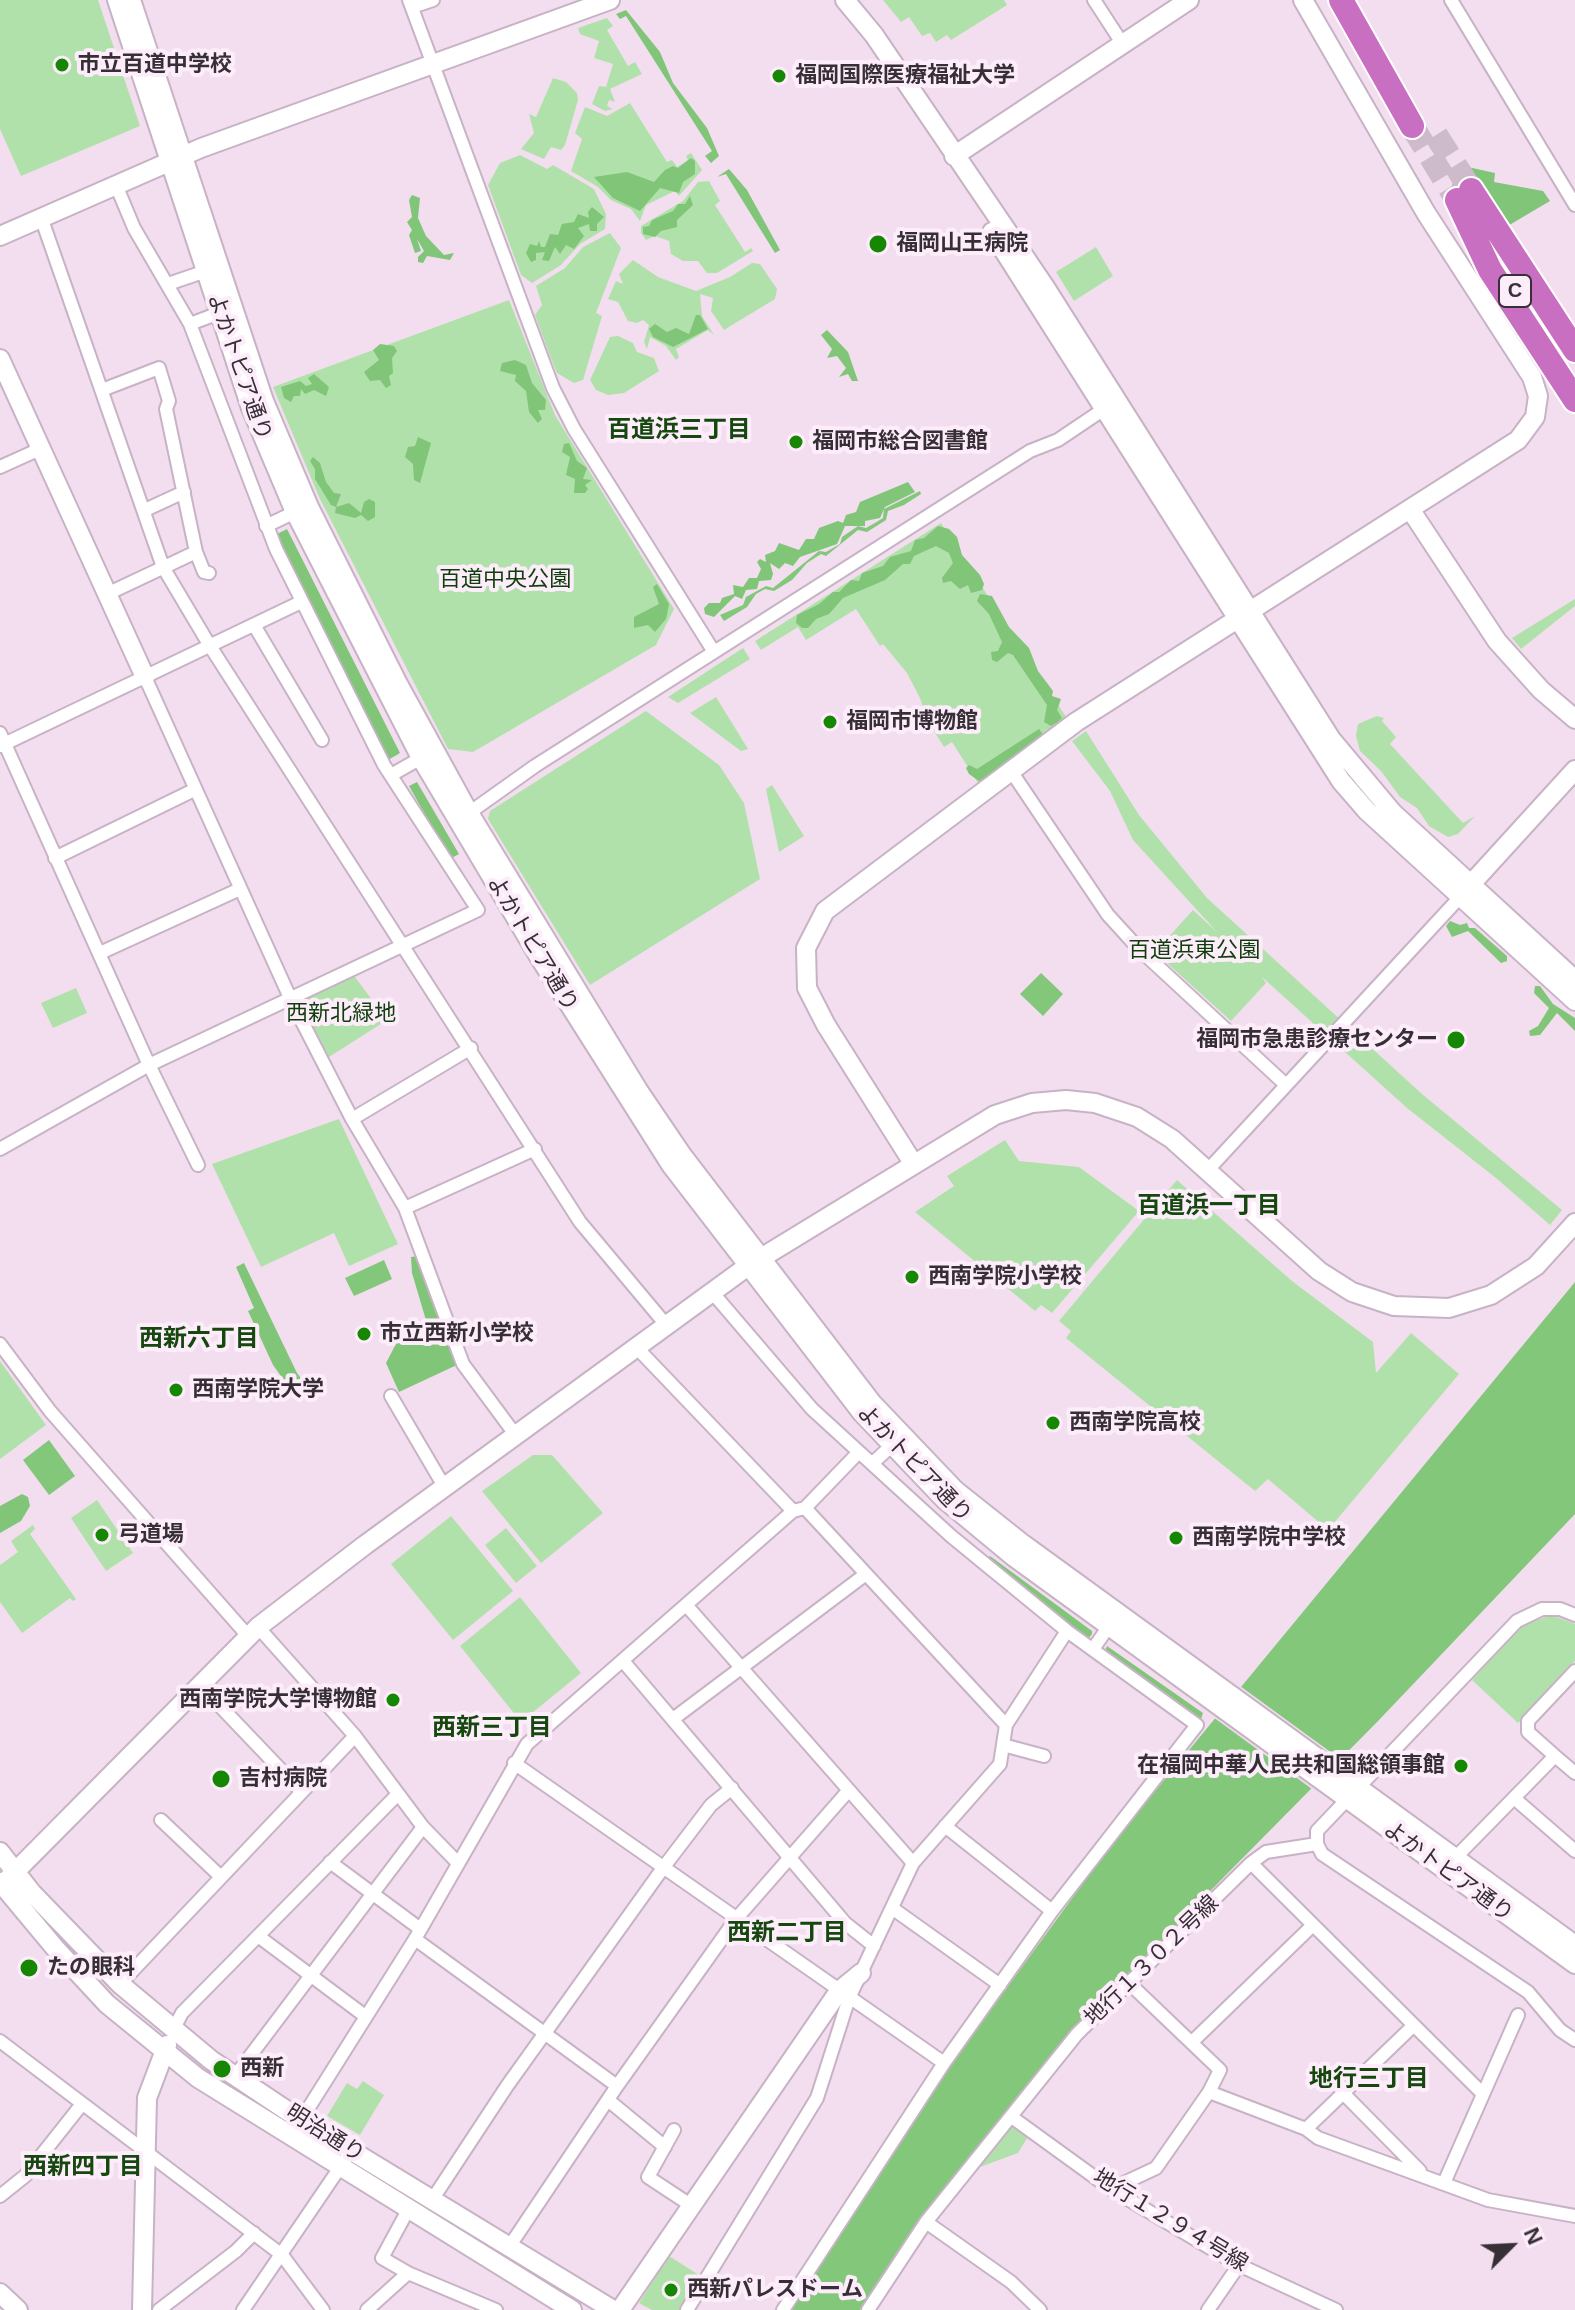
<!DOCTYPE html>
<html>
<head>
<meta charset="utf-8">
<style>
  body { margin:0 }
  #map { position:relative; width:1575px; height:2310px; overflow:hidden; background:#f3def0; font-family:Arial,sans-serif }
  canvas { display:block }
  .north { position:absolute; left:1471px; top:2206px; width:80px; height:80px; -webkit-text-stroke:6px #fdedfb; paint-order:stroke; rotate:66deg; font-size:22px; font-weight:700; line-height:32px; text-align:center; color:#372f36 }
  .north::after { content:''; display:block; margin:auto; width:28px; height:36px; background:#372f36; clip-path:polygon(50% 0,100% 100%,50% 72%,0 100%) }
</style>
</head>
<body>
<div id="map">
<canvas width="1575" height="2310"></canvas>
<div class="north">N</div>
</div>
<script>
const c = document.querySelector('canvas').getContext('2d');
c.lineJoin = 'round';
function fill(path, color) {
  c.fillStyle = color;
  c.fill(path, 'evenodd');
}
function shape(rows) {
  const path = new Path2D();
  for (const r of rows) {
    path.moveTo(r[0], r[1]);
    for (let i = 2; i < r.length; i += 2) path.lineTo(r[i], r[i + 1]);
  }
  return path;
}
function strokePath(path, color, width, dash) {
  c.strokeStyle = color;
  c.lineWidth = width;
  c.lineCap = dash ? 'butt' : 'round';
  c.setLineDash(dash || []);
  c.stroke(path);
}
function write(font, color, halo, rows, align = 'center') {
  c.font = font + ' Arial,"Noto Sans JP",sans-serif';
  c.lineWidth = 8;
  c.setLineDash([]);
  c.textBaseline = 'middle';
  c.strokeStyle = halo;
  c.fillStyle = color;
  for (const [text, x, y, turn = 0] of rows) {
    c.save();
    c.translate(x, y);
    c.rotate((+turn || 0) * Math.PI / 180);
    c.textAlign = isNaN(turn) ? turn : align;
    if (halo) c.strokeText(text, 0, 0);
    c.fillText(text, 0, 0);
    c.restore();
  }
}
fill(shape([
  [0,0,98,0,140,126,21,176,0,129],
  [883,0,1004,0,1007,5,951,40,947,35,936,42,930,33,922,36,909,17,901,22],
  [607,18,613,26,607,30,628,66,635,62,642,74,610,89,615,102,609,100,607,106,613,109,605,111,592,104,599,86,606,87,613,64,594,58,599,41,580,34,578,28],
  [553,78,566,82,577,93,578,100,565,145,561,150,551,147,544,159,521,149,534,133,529,114,536,117],
  [630,103,667,162,672,160,677,167,688,160,686,156,691,153,702,170,679,196,675,191,646,205,640,221,631,209,611,200,598,187,571,171,582,139,575,133,585,107,607,116],
  [520,155,547,169,553,165,594,189,606,214,605,229,580,244,561,265,532,283,521,275,488,185,500,163],
  [709,181,720,201,715,205,745,252,751,248,753,251,717,273,707,273,698,261,683,261,671,254,669,241,655,236,646,240,641,233,641,226,683,201,698,182],
  [610,233,621,248,596,313,602,316,583,380,574,383,557,373,549,353,535,315,542,305,536,286,565,268,583,247],
  [1096,247,1113,276,1074,301,1056,272],
  [633,260,658,277,696,291,730,277,752,263,760,264,777,289,775,299,724,330,711,311,713,298,700,294,702,316,714,335,708,330,676,349,679,357,676,360,666,346,650,337,647,349,644,342,649,325,643,320,637,323,628,321,618,302,608,299,616,281,623,284,619,274],
  [509,300,555,415,674,609,656,645,473,752,448,749,320,499,273,387],
  [618,336,633,343,637,352,654,358,659,371,624,393,608,395,596,390,590,380,610,337],
  [941,523,1066,717,978,783,952,742,944,747,920,709,923,707,920,698,907,673,883,644,880,646,856,609,806,640,798,627,761,650,755,641],
  [1575,599,1575,606,1521,649,1512,638],
  [743,648,750,659,678,703,668,697],
  [716,697,748,749,741,751,690,713],
  [646,711,719,765,744,803,760,879,590,985,488,819,490,811],
  [1377,716,1384,718,1382,721,1396,737,1390,744,1463,823,1475,816,1458,834,1448,837,1429,826,1417,808,1400,797,1381,771,1360,751,1356,736,1358,724],
  [1086,731,1139,815,1207,898,1422,1094,1562,1210,1550,1225,1496,1178,1407,1108,1262,977,1266,983,1231,1021,1155,952,1193,910,1218,933,1133,840,1110,791,1072,741],
  [772,785,804,836,779,852,766,789],
  [352,973,387,1020,329,1057,298,1003],
  [76,988,87,1013,53,1028,41,1003],
  [339,1119,398,1244,349,1266,334,1233,261,1267,212,1164],
  [1005,1140,1019,1161,1079,1167,1139,1211,1052,1313,1041,1305,1035,1311,915,1212,954,1186,947,1176],
  [1177,1180,1292,1281,1373,1342,1376,1373,1411,1333,1459,1374,1328,1530,1268,1479,1255,1491,1066,1338,1071,1331,1059,1321],
  [0,1361,46,1425,0,1459],
  [533,1455,552,1455,603,1513,541,1563,482,1491],
  [97,1500,133,1553,106,1571,71,1518],
  [451,1516,513,1591,453,1640,391,1564],
  [33,1525,35,1529,30,1534,76,1599,73,1601,70,1598,22,1633,0,1602,0,1565,18,1552,11,1541],
  [506,1528,537,1566,516,1583,485,1545],
  [520,1597,581,1673,521,1722,460,1646],
  [1551,1615,1575,1624,1575,1661,1518,1723,1472,1680,1522,1626],
  [363,2081,384,2095,360,2135,327,2116,347,2083,357,2089],
  [1013,2124,1029,2135,1018,2153,980,2167],
  [669,2256,702,2277,682,2310,652,2310,639,2303]
]), '#b1e1aa');
fill(shape([
  [626,10,660,52,673,83,707,128,719,156,711,163,705,156,712,151,626,16,620,19,616,14],
  [691,158,695,161,695,174,683,182,679,193,660,188,640,211,613,198,594,177,627,172,654,182,665,170,673,166,678,168],
  [1468,167,1495,173,1494,182,1543,191,1550,201,1506,227,1451,192,1454,176],
  [729,169,747,190,780,250,775,253,726,174,717,177],
  [412,195,420,198,418,218,426,236,444,255,454,253,450,260,427,256,423,263,418,262,418,257,424,251,417,239,421,251,415,253,409,235,412,230,407,222,412,217,409,200],
  [690,196,693,205,677,220,677,227,661,231,655,237,643,234,643,227,649,226,652,220,673,211,678,204,685,204],
  [592,207,604,217,597,224,597,231,590,231,589,224,578,228,584,236,574,249,566,245,560,254,555,247,549,261,542,260,545,252,536,253,536,260,531,262,526,253,530,244,537,246,539,241,541,247,545,247,550,234,558,235,562,224,574,222,578,214,589,218,588,212],
  [696,315,700,315,708,329,673,347,653,337,649,329,655,324,667,332,676,328,689,334],
  [827,330,848,352,858,381,852,381,848,374,839,377,846,368,837,356,827,358,832,349,821,335],
  [380,344,394,346,397,351,392,358,393,373,389,376,391,385,386,388,380,380,370,381,364,372,379,360,373,350],
  [515,360,526,365,532,383,546,400,545,410,538,410,542,419,538,423,529,412,526,391,515,381,516,375,500,371,502,363],
  [314,374,329,387,326,396,314,390,305,394,301,389,300,396,294,396,291,402,284,398,281,387,300,381,306,386,312,384,308,378],
  [418,437,431,443,420,483,414,480,413,464,405,457,408,447,415,446],
  [569,443,577,461,587,468,583,479,592,480,585,485,588,489,585,493,574,493,575,479,566,475,570,457,562,452,564,444],
  [313,457,320,463,326,482,334,493,341,494,336,507,349,503,361,513,364,502,369,499,375,502,375,517,368,521,361,515,355,518,335,513,336,507,331,505,315,479,315,469,310,461],
  [908,482,915,492,885,507,880,518,865,521,865,526,845,526,837,544,800,557,793,566,785,563,779,569,770,563,773,574,771,580,759,581,757,589,746,590,742,599,735,596,714,617,705,614,704,608,709,603,720,603,722,598,734,594,733,585,743,587,749,578,757,578,761,569,757,562,760,559,766,562,765,555,775,551,779,543,799,550,806,539,814,539,819,528,838,521,843,523,846,515,856,512,860,502],
  [938,526,949,529,957,537,962,555,980,575,984,584,982,590,971,593,968,585,960,589,951,581,943,583,942,578,953,563,949,553,936,546,914,556,910,564,903,564,885,580,843,598,829,614,816,619,808,628,802,628,796,623,797,615,819,604,833,592,839,592,851,580,859,581,862,573,883,566,890,557,911,551,915,540,924,538],
  [287,529,400,753,388,760,275,535],
  [657,584,669,604,666,619,655,632,648,625,634,628,634,617,659,604,653,587],
  [980,594,992,596,1009,627,1029,648,1038,671,1053,691,1052,696,1061,699,1057,710,1062,718,1058,722,1051,726,1044,722,1047,705,1013,655,1008,653,997,662,992,660,991,652,998,651,1002,642,989,614,977,601],
  [1039,729,1044,736,992,774,979,781,969,774,966,768,969,765,977,769],
  [417,782,459,854,450,859,409,786],
  [1450,921,1460,925,1467,923,1469,928,1475,928,1507,956,1507,961,1501,963,1468,931,1452,937,1446,926],
  [1535,986,1540,986,1553,1004,1575,1018,1575,1031,1557,1013,1540,1035,1530,1036,1529,1031,1538,1026,1549,1008,1534,993],
  [418,1256,459,1364,399,1392,386,1363,398,1340,428,1327,412,1273,411,1257],
  [244,1263,297,1373,309,1389,296,1397,273,1365,248,1311,254,1308,236,1267],
  [22,1494,28,1497,30,1506,21,1521,0,1533,0,1506],
  [990,1556,1092,1631,1092,1634,1086,1641,986,1561],
  [1107,1646,1203,1713,1201,1719,1105,1651]
]), '#80c578');
fill(shape([
  [920,491,921,494,904,505,888,511,886,520,867,532,858,530,826,556,821,554,807,563,792,580,774,591,765,589,756,594,747,607,724,621,720,615,743,605,746,597,766,586,773,588,819,551,826,552,840,544,842,537,858,526,866,528,875,523,883,518,884,509],
  [1041,973,1063,994,1043,1016,1020,994],
  [384,1260,392,1279,354,1296,345,1278],
  [1575,1282,1575,1514,1379,1720,1065,2038,921,2222,862,2310,788,2310,941,2078,1114,1841],
  [49,1440,75,1476,49,1495,23,1460]
]), '#82c77a');
fill(shape([
  [1240,1686,1340,1759,1312,1789,1213,1717]
]), '#f3def0');
strokePath(shape([
  [1412,126,1457,200],
  [1436,135,1471,190]
]), '#cdbbcb', 24, [24, 12]);
const street = shape([
  [409,0,553,388,574,429,714,652],
  [1094,0,1122,43],
  [1451,0,1575,205],
  [412,7,433,0],
  [41,217,163,567,210,646,580,1222,667,1326],
  [168,284,206,271],
  [190,324,219,313],
  [102,390,159,368,169,401,166,409,196,552,204,572,209,573],
  [0,467,40,449],
  [145,510,184,492],
  [266,526,295,512],
  [107,594,196,552],
  [254,625,322,740],
  [145,677,291,1000,352,1119,405,1208,463,1364,517,1437],
  [0,733,149,1065,198,1165],
  [0,746,299,603],
  [1011,771,1108,915,1139,949,1286,1085],
  [391,775,421,758],
  [469,813,535,766,1030,451,1058,440,1110,405],
  [55,858,194,790],
  [100,953,240,889],
  [352,1119,471,1048],
  [0,1149,149,1065,478,910,384,765,276,549,190,324,134,228,116,185],
  [1207,1171,1461,896],
  [405,1208,535,1149],
  [712,1292,812,1409,951,1536,1067,1631,1197,1725,1052,1911,944,2063,783,2310],
  [0,1344,50,1411,248,1636],
  [637,1348,793,1511],
  [391,1396,445,1488],
  [875,1466,875,1461,891,1446],
  [805,1508,1006,1725],
  [687,1606,913,1863],
  [1575,1615,1560,1609,1542,1609,1517,1621,1317,1831,1317,1844,1322,1854,1528,1992,1560,2030,1575,2040],
  [258,1627,355,1736,423,1827,457,1862],
  [1093,1649,1109,1626],
  [623,1661,845,1923,874,1946],
  [199,1684,302,1792],
  [673,1719,866,1574],
  [1003,1745,1044,1756],
  [1555,1756,1528,1732,1528,1721,1575,1671],
  [514,1763,944,2063],
  [1514,1798,1575,1851],
  [161,1820,221,1877],
  [945,1826,1052,1911],
  [1455,1858,1555,1756,1575,1773],
  [330,1862,419,1928],
  [1251,1863,1483,2094],
  [892,1908,1000,1985],
  [258,1936,365,2016],
  [415,1939,617,2086],
  [120,1984,355,1736],
  [1130,1984,1220,2070,1209,2092],
  [173,2030,182,2013,398,1794],
  [0,2041,282,2255,323,2310],
  [1192,2042,1313,1925],
  [235,2076,423,1827],
  [1344,2094,1420,2171],
  [608,2100,665,2147],
  [1013,2118,1111,2189,1239,2265,1336,2310],
  [301,2120,415,1939,527,1744,793,1511,805,1508,858,1453],
  [1306,2129,1318,2138,1488,2200,1575,2216],
  [674,2130,648,2177,692,2206],
  [1444,2183,1518,2015],
  [1111,2189,1156,2168,1209,2092,1306,2129,1413,2026],
  [0,2196,25,2176,82,2104],
  [432,2200,507,2086,663,1868,711,1805,732,1788],
  [408,2210,382,2258,408,2273],
  [926,2222,1011,2282,1040,2310],
  [509,2247,617,2086,736,1919,849,1790],
  [159,2310,236,2251,254,2233],
  [243,2310,345,2160],
  [367,2310,408,2273,496,2310],
  [687,2310,817,2098,849,1998,913,1863,1000,1764,1006,1725,1067,1631],
  [868,2310,926,2222,1077,2034,1251,1863,1266,1852,1317,1844],
  [1208,2310,1239,2265]
]);
const secondary = shape([
  [117,0,251,408,295,512,421,758,538,955,671,1165,862,1413,944,1499,1014,1557,1575,1964],
  [131,0,264,401,309,507,397,682,469,813,638,1090,682,1155,872,1403,955,1490,1023,1544,1575,1945],
  [845,0,874,35,1045,287,1331,739,1393,813,1575,980],
  [954,156,1189,0],
  [992,232,1341,781,1367,811,1575,1001],
  [0,236,201,148,610,0],
  [0,359,145,677],
  [1410,509,1497,641,1541,690,1575,719],
  [1462,894,1575,770],
  [913,1163,826,1025,807,988,806,948,825,911,1076,722,1518,440,1535,417,1538,396,1532,377,1426,213,1303,0],
  [0,1852,32,1893,120,1984,211,2060,301,2120,613,2310],
  [0,1882,55,1948,107,2004,198,2078,572,2310],
  [0,1887,258,1627,365,1545,748,1266,995,1115,1032,1103,1066,1100,1095,1103,1137,1117,1172,1139,1319,1271,1352,1292,1394,1306,1449,1308,1491,1295,1536,1266,1575,1223],
  [0,2293,18,2310],
  [142,2310,147,2098,167,2045],
  [620,2310,839,1991,861,1973]
]);
const highway = shape([
  [1341,0,1412,126],
  [1471,190,1575,350],
  [1457,200,1490,270,1575,400]
]);
strokePath(street, '#c7b3c5', 16);
strokePath(secondary, '#c7b3c5', 22);
strokePath(highway, '#fff', 28);
strokePath(street, '#fff', 12);
strokePath(secondary, '#fff', 18);
strokePath(highway, '#c96fc1', 24);
for (const [x, y, r, color] of [
  [62,65,8,"#158703"],
  [779,76,8,"#158703"],
  [878,244,10,"#158703"],
  [796,442,8,"#158703"],
  [830,722,8,"#158703"],
  [1456,1040,10,"#158703"],
  [912,1277,8,"#158703"],
  [364,1334,8,"#158703"],
  [176,1390,8,"#158703"],
  [1053,1423,8,"#158703"],
  [102,1535,8,"#158703"],
  [1176,1538,8,"#158703"],
  [393,1700,8,"#158703"],
  [1461,1766,8,"#158703"],
  [221,1779,10,"#158703"],
  [29,1968,10,"#158703"],
  [222,2069,10,"#158703"],
  [671,2290,8,"#158703"]
]) {
  const dot = new Path2D();
  dot.arc(x, y, r, 0, 2 * Math.PI);
  c.fillStyle = color;
  c.fill(dot);
  strokePath(dot, '#fdedfb', 3);
}
for (const [x, y, w] of [
  [1515,291,32]
]) {
  const box = new Path2D();
  box.roundRect(x - w / 2, y - 16, w, 32, 6);
  c.fillStyle = '#fdedfb';
  c.fill(box);
  strokePath(box, '#372f36', 2);
}
write('bold 20px', '#372f36', null, [
  ["C",1515,291]
]);
write('bold 22px', '#372f36', '#fdedfb', [
  ["市立百道中学校",78,65],
  ["福岡国際医療福祉大学",795,76],
  ["福岡山王病院",896,244],
  ["福岡市総合図書館",812,442],
  ["福岡市博物館",846,722],
  ["福岡市急患診療センター",1438,1040,"right"],
  ["西南学院小学校",928,1277],
  ["市立西新小学校",380,1334],
  ["西南学院大学",192,1390],
  ["西南学院高校",1069,1423],
  ["弓道場",118,1535],
  ["西南学院中学校",1192,1538],
  ["西南学院大学博物館",377,1700,"right"],
  ["在福岡中華人民共和国総領事館",1445,1766,"right"],
  ["吉村病院",239,1779],
  ["たの眼科",47,1968],
  ["西新",240,2069],
  ["西新パレスドーム",687,2290]
], 'left');
write('22px', '#372f36', '#fdedfb', [
  ["よかトピア通り",239,367,71],
  ["よかトピア通り",532,944,59],
  ["よかトピア通り",914,1464,46],
  ["よかトピア通り",1448,1872,36],
  ["地行１３０２号線",1152,1961,-44],
  ["明治通り",325,2134,32],
  ["地行１２９４号線",1170,2221,31]
]);
write('22px', '#0f3e0a', '#fdedfb', [
  ["百道中央公園",505,580],
  ["百道浜東公園",1194,951],
  ["西新北緑地",341,1014]
]);
write('bold 24px', '#15470f', '#fdedfb', [
  ["百道浜三丁目",679,430],
  ["百道浜一丁目",1209,1206],
  ["西新六丁目",199,1339],
  ["西新三丁目",492,1728],
  ["西新二丁目",787,1933],
  ["地行三丁目",1369,2079],
  ["西新四丁目",83,2167]
]);
</script>
</body>
</html>
